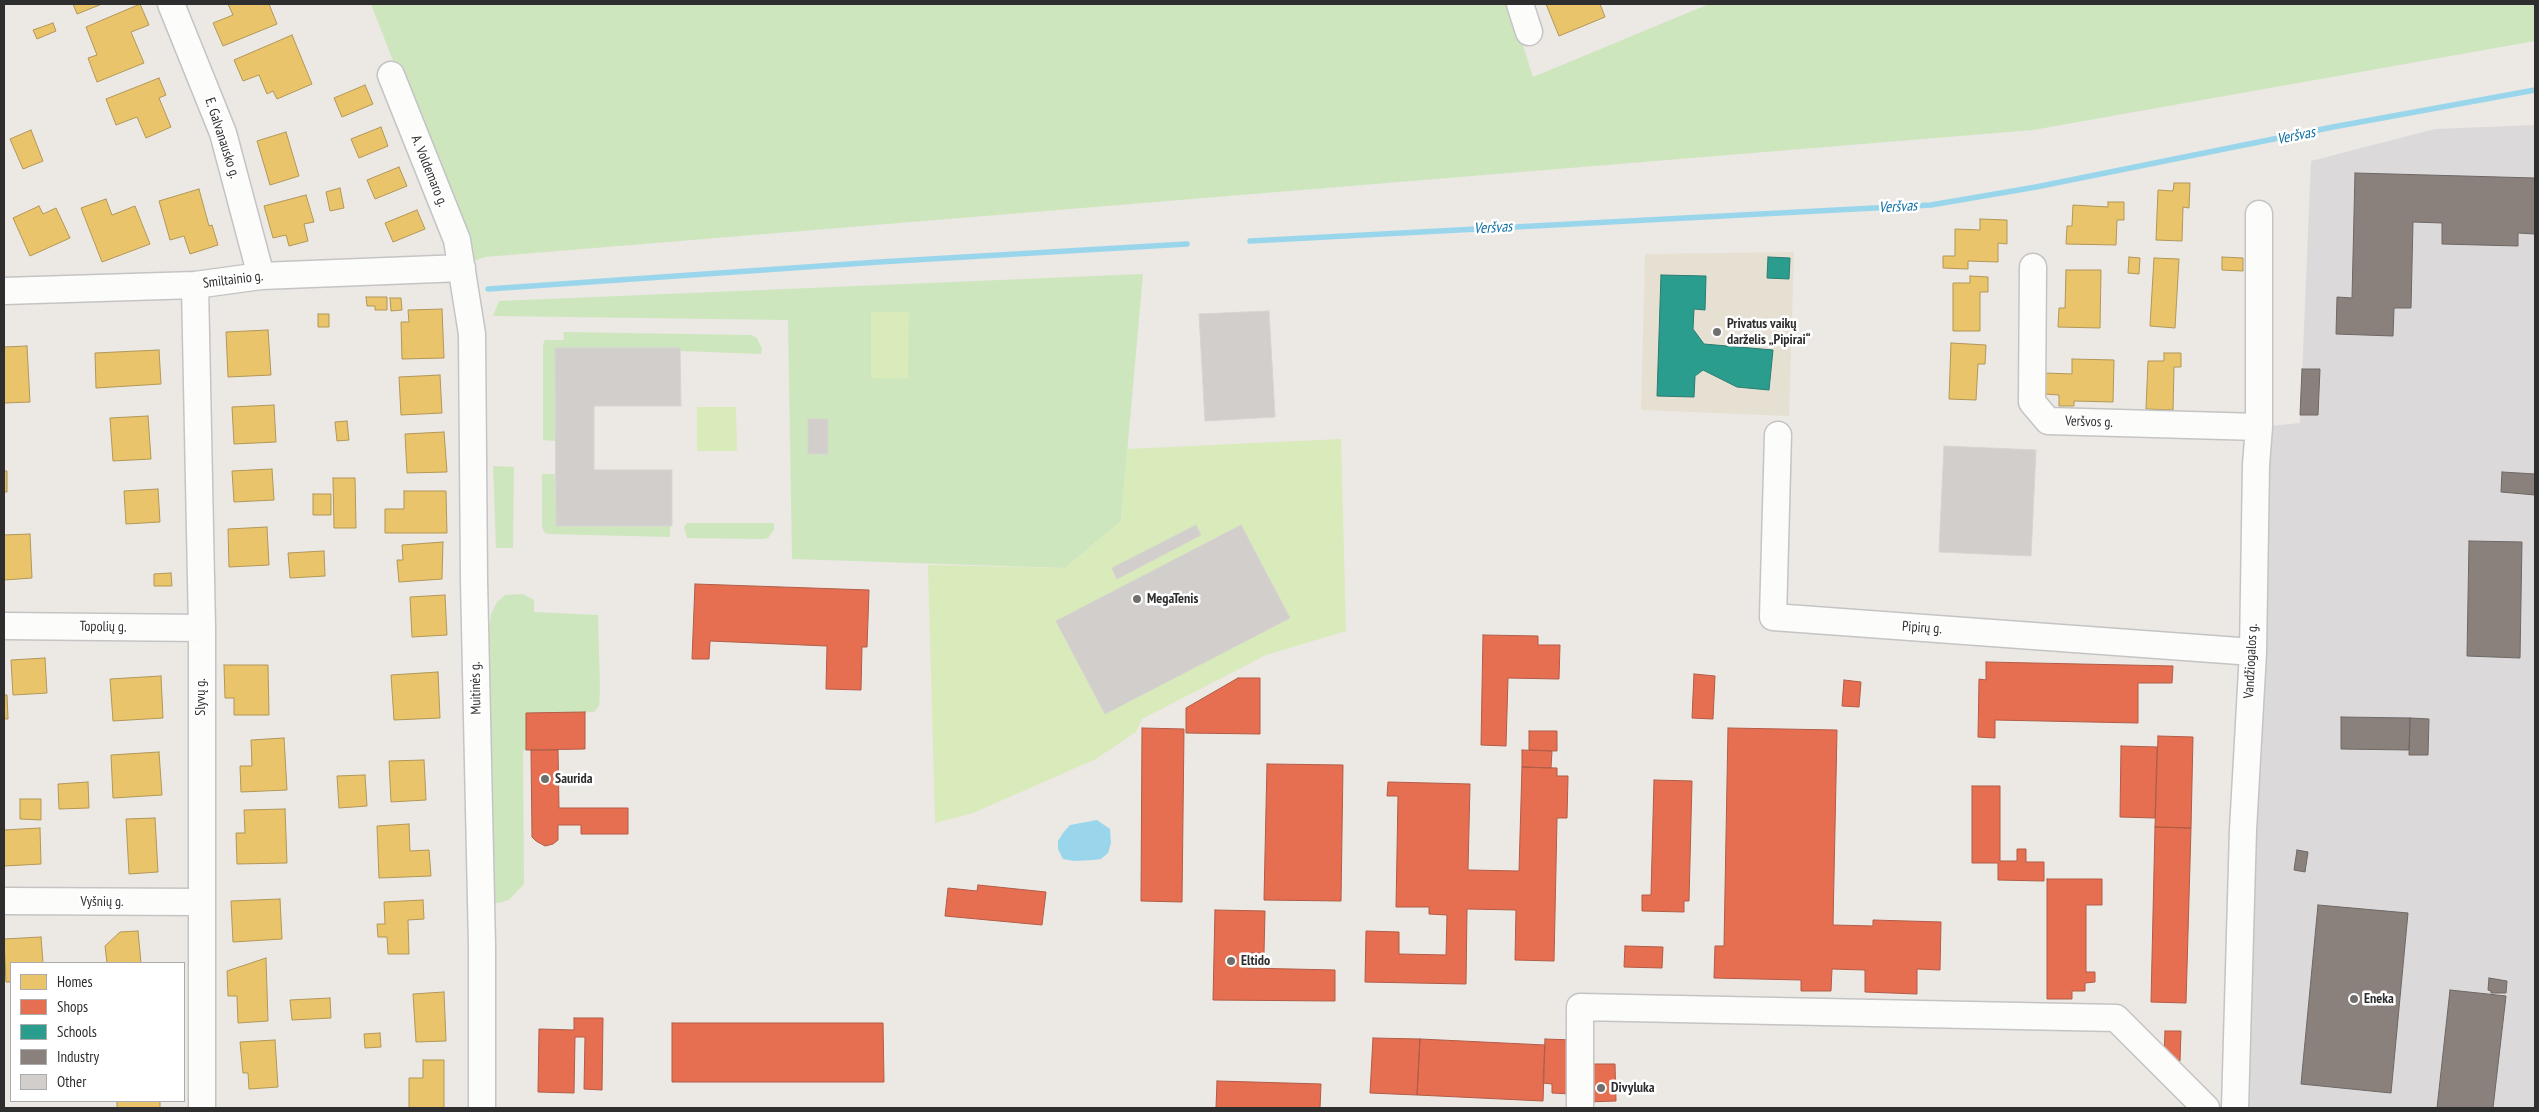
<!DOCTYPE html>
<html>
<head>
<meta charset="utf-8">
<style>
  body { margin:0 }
  #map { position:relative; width:2539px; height:1112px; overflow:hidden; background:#ece8e4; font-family:"PT Sans Narrow",sans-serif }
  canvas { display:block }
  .frame { position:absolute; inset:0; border:5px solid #2e2e2e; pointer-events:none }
  .legend { position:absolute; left:10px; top:962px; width:175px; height:140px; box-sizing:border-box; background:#fff; border:1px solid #ababab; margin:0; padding:6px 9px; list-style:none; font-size:15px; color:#2e2e2e }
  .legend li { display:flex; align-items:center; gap:10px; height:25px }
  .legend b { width:25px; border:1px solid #ababab }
</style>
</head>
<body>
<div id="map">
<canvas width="2539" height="1112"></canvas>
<div class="frame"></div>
<ul class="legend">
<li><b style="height:14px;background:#e9c46a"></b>Homes</li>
<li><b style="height:14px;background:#e76f51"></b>Shops</li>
<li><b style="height:14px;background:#2a9d8f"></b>Schools</li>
<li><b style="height:14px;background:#8a817c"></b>Industry</li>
<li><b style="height:14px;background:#d1cecb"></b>Other</li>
</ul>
</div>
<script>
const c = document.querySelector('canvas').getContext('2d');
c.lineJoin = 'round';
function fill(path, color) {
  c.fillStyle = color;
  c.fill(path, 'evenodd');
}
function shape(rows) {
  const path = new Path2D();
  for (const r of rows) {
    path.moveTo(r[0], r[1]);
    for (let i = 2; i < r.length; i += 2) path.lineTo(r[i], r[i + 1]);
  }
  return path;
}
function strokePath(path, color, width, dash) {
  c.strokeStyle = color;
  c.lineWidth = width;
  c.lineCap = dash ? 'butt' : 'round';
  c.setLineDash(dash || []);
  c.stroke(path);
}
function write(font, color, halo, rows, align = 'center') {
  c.font = font + ' "PT Sans Narrow",sans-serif';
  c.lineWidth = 5;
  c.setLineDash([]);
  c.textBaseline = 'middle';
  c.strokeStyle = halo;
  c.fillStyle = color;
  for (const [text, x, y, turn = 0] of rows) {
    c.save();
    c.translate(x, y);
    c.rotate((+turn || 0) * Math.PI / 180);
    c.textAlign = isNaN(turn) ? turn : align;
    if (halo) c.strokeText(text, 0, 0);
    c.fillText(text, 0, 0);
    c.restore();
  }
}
fill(shape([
  [2535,125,2535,1108,2247,1108,2259,427,2300,423,2311,161,2435,129]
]), '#dcd9db');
fill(shape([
  [1794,252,1789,416,1641,410,1645,254]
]), '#e6e0d3');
fill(shape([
  [371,4,1510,4,1533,77,1709,4,2535,4,2535,41,2033,130,485,257,471,262],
  [1143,274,1121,521,1065,568,792,559,788,320,493,316,499,301],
  [563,332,751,335,757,338,762,349,761,354,680,351,680,348,555,348,555,441,543,440,543,344,545,340,564,340],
  [493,466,514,467,513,548,496,548],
  [542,474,555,474,556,526,670,526,670,537,548,534,544,532,542,527],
  [687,523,774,523,774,530,768,538,762,539,687,538,684,527],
  [523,594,534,600,534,612,598,615,600,690,599,706,594,712,526,713,526,750,523,751,524,884,509,900,498,903,494,903,487,673,489,628,491,614,497,602,505,595]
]), '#cee6be');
fill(shape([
  [871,312,909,312,908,379,871,378],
  [697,407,736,407,737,451,697,451],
  [1341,439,1346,631,1266,655,1142,719,1136,732,1096,759,973,813,935,823,928,565,1065,568,1121,521,1127,449]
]), '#d9eabb');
fill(shape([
  [1097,820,1110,829,1111,843,1108,853,1101,859,1093,860,1074,861,1063,859,1058,849,1058,841,1063,833,1070,825]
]), '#99d6ec');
const homes = shape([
  [73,4,102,4,77,14,73,4],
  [140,4,149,25,131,32,144,63,97,82,88,58,97,55,86,27,140,4],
  [228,4,269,4,277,24,223,46,213,23,233,15,228,4],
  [1546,4,1600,4,1605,17,1559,36,1546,4],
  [53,23,56,31,37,39,33,30,53,23],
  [292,35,312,84,277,99,273,91,267,94,259,75,243,81,234,60,292,35],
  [159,78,166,95,159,98,171,127,146,138,137,117,116,125,106,99,159,78],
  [365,85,373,104,342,117,334,98,365,85],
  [381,127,388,146,359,158,351,139,381,127],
  [31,130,43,161,23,169,10,139,31,130],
  [286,132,299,176,270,185,257,141,286,132],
  [399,167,407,186,375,199,367,180,399,167],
  [2174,183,2190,183,2189,208,2183,207,2182,241,2156,240,2158,190,2173,191,2174,183],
  [340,188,344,208,330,211,326,192,340,188],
  [199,189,209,226,212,225,218,245,190,254,184,236,170,240,159,201,199,189],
  [306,195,314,222,304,224,308,241,289,246,286,235,273,238,264,206,306,195],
  [106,199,112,215,135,206,150,244,102,262,81,208,106,199],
  [2108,202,2124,202,2124,220,2117,220,2116,245,2066,244,2067,226,2072,226,2073,205,2108,207,2108,202],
  [39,206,43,214,56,208,70,238,30,256,13,218,39,206],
  [417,210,425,229,393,242,385,223,417,210],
  [1980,219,2007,220,2007,244,1998,243,1998,262,1968,261,1968,269,1943,268,1943,256,1955,256,1955,229,1980,230,1980,219],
  [2129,257,2140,258,2139,274,2128,273,2129,257],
  [2222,257,2243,258,2243,271,2222,270,2222,257],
  [2154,258,2179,259,2175,328,2150,326,2154,258],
  [2066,270,2101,270,2100,328,2058,327,2059,308,2065,308,2066,270],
  [1970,276,1988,277,1988,292,1980,292,1980,331,1953,331,1953,283,1970,283,1970,276],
  [366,297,387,297,387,310,375,310,375,306,367,306,366,297],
  [390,298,401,298,402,310,391,311,390,298],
  [442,309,444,358,402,359,401,322,409,322,408,310,442,309],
  [318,314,329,314,329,327,318,327,318,314],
  [268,330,271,375,228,377,226,332,268,330],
  [1951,343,1986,345,1985,364,1978,364,1976,400,1949,399,1951,343],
  [27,346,30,402,4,403,4,347,27,346],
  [159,350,161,384,96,388,95,353,159,350],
  [2164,353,2181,353,2181,367,2174,367,2173,410,2146,409,2148,361,2164,361,2164,353],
  [2072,359,2114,360,2113,402,2074,401,2074,406,2059,406,2059,395,2044,394,2045,373,2072,374,2072,359],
  [440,375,442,413,401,415,399,377,440,375],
  [274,405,276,442,234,444,232,407,274,405],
  [148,416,151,459,113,461,110,418,148,416],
  [347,421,349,440,337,441,335,422,347,421],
  [444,432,447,472,407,473,405,434,444,432],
  [272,469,274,500,234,502,232,471,272,469],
  [4,471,7,471,7,492,4,492,4,471],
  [333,478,355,478,356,528,334,528,333,478],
  [158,489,160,522,126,524,124,491,158,489],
  [404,491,446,491,447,533,385,533,385,509,404,509,404,491],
  [313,494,331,494,331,515,313,515,313,494],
  [267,527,269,565,229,567,228,529,267,527],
  [30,534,32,578,4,580,4,535,30,534],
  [443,542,442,579,399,582,397,560,403,560,402,545,443,542],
  [324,551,325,576,290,578,288,553,324,551],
  [171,573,172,586,154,586,154,574,171,573],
  [445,595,447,635,412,637,410,597,445,595],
  [45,658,47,693,13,695,11,660,45,658],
  [224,665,268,665,269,715,234,715,234,698,225,698,224,665],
  [438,672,440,718,394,720,391,675,438,672],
  [161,676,163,718,113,721,110,679,161,676],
  [4,695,7,695,8,719,4,719,4,695],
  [284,738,287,790,241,792,240,766,252,766,251,740,284,738],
  [159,752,162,795,113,798,111,755,159,752],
  [424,760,426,800,391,802,389,761,424,760],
  [365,775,367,806,339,808,337,776,365,775],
  [88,782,89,808,59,809,58,784,88,782],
  [20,799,41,799,41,820,20,819,20,799],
  [285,809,287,863,237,864,236,833,245,833,244,810,285,809],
  [155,818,158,872,129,874,126,819,155,818],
  [409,824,410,851,429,850,431,876,379,878,377,826,409,824],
  [40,828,41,864,4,866,4,830,40,828],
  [280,899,282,939,233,942,231,901,280,899],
  [423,900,424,919,408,920,409,954,388,954,387,937,378,937,377,924,385,924,384,902,423,900],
  [138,931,141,963,107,963,105,946,120,932,138,931],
  [41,937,43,963,11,963,11,982,6,982,4,939,41,937],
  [266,958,268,1021,238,1023,237,996,228,996,227,971,266,958],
  [444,992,446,1041,416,1042,413,994,444,992],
  [330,998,331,1018,292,1020,290,1000,330,998],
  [380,1033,381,1047,365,1048,364,1034,380,1033],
  [275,1040,278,1087,249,1089,248,1073,243,1073,240,1042,275,1040],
  [423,1060,444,1060,444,1108,409,1108,409,1078,423,1078,423,1060],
  [117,1101,160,1101,160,1108,117,1108,117,1101]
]);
fill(homes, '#e9c46a');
strokePath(homes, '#b19758', 1);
const shops = shape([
  [695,584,869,590,867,647,862,647,861,690,826,689,827,646,710,641,709,659,692,659,695,584],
  [1483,635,1538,636,1538,645,1560,645,1559,679,1508,678,1506,746,1481,745,1483,635],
  [1986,662,2173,666,2172,683,2138,683,2138,723,1995,720,1995,738,1978,737,1979,679,1986,680,1986,662],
  [1694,674,1715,676,1713,719,1692,718,1694,674],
  [1238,678,1260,678,1260,734,1186,733,1186,708,1238,678],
  [1844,680,1861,682,1859,707,1842,706,1844,680],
  [585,712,585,749,526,750,526,713,585,712],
  [1142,728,1184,729,1182,902,1141,901,1142,728],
  [1728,728,1837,730,1833,925,1873,926,1873,920,1941,922,1940,970,1917,969,1917,994,1865,992,1865,970,1832,969,1831,991,1801,991,1801,980,1714,978,1715,946,1724,946,1728,728],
  [1529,731,1557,731,1557,751,1529,750,1529,731],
  [2158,736,2193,737,2191,828,2155,827,2158,736],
  [2121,746,2157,747,2155,818,2120,817,2121,746],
  [531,750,558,750,559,808,628,808,628,834,581,834,581,825,558,825,558,840,553,844,545,846,536,841,532,837,531,750],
  [1522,750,1552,751,1551,768,1522,767,1522,750],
  [1267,764,1343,765,1341,901,1264,900,1267,764],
  [1522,767,1557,768,1557,776,1568,776,1567,818,1557,818,1554,961,1515,960,1516,910,1467,909,1466,984,1365,982,1366,931,1399,932,1399,954,1446,955,1447,915,1429,914,1429,907,1396,907,1398,796,1387,796,1388,782,1470,784,1468,870,1519,871,1522,767],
  [1654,780,1692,781,1689,901,1684,901,1684,912,1642,911,1642,895,1651,895,1654,780],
  [1972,786,2000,786,2000,861,2017,861,2017,849,2026,849,2026,862,2044,862,2044,881,1998,880,1998,863,1972,863,1972,786],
  [2155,827,2191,828,2186,1003,2151,1002,2155,827],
  [2047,879,2102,879,2102,905,2086,905,2086,972,2095,972,2095,982,2085,983,2085,991,2072,991,2072,999,2047,999,2047,879],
  [978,885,1046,892,1042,925,945,916,948,888,977,891,978,885],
  [1215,910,1265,911,1264,953,1248,953,1247,968,1335,970,1335,1001,1213,1000,1215,910],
  [1625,946,1663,947,1662,968,1624,967,1625,946],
  [574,1018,603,1018,602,1090,584,1089,585,1037,575,1037,574,1093,538,1092,539,1029,574,1030,574,1018],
  [672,1023,883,1023,884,1082,672,1082,672,1023],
  [2165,1031,2181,1031,2180,1061,2164,1060,2165,1031],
  [1373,1038,1420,1039,1417,1095,1370,1093,1373,1038],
  [1420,1039,1545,1045,1543,1101,1417,1095,1420,1039],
  [1545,1039,1573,1040,1571,1094,1552,1093,1552,1084,1543,1083,1545,1039],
  [1586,1064,1615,1064,1616,1101,1586,1102,1586,1064],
  [1217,1081,1321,1084,1320,1108,1216,1108,1217,1081]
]);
fill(shops, '#e76f51');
strokePath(shops, '#b05c46', 1);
const schools = shape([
  [1768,257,1790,258,1789,279,1767,278,1768,257],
  [1661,275,1706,276,1705,310,1694,309,1693,329,1704,344,1773,350,1769,390,1737,387,1703,370,1695,376,1694,397,1657,396,1661,275]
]);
fill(schools, '#2a9d8f');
strokePath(schools, '#2b7c72', 1);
const industry = shape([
  [2355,173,2535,178,2535,234,2518,233,2518,246,2442,244,2442,223,2413,222,2411,308,2394,308,2393,336,2336,334,2337,297,2352,298,2355,173],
  [2302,369,2320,369,2318,415,2300,415,2302,369],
  [2502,472,2535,474,2535,495,2501,492,2502,472],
  [2469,541,2522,542,2520,658,2467,656,2469,541],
  [2341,717,2410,718,2409,750,2341,749,2341,717],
  [2410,718,2429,719,2428,755,2409,755,2410,718],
  [2297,850,2308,852,2305,872,2294,870,2297,850],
  [2318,905,2408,913,2391,1093,2301,1084,2318,905],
  [2489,978,2507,981,2506,993,2491,993,2491,991,2488,990,2489,978],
  [2450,990,2506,996,2493,1108,2437,1108,2450,990]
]);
fill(industry, '#8a817c');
strokePath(industry, '#6e6865', 1);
strokePath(shape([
  [1250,241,1931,205,2036,187,2333,127,2535,90],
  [488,289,879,262,1187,244]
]), '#99d6ec', 5.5);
const building = shape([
  [1269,311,1275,417,1205,421,1199,314,1269,311],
  [555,348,680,348,681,406,594,406,594,470,672,470,672,526,556,526,555,348],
  [808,419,828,419,828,454,808,454,808,419],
  [1944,446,2036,450,2031,556,1939,552,1944,446],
  [1196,525,1201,535,1117,579,1112,568,1196,525],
  [1241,525,1290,618,1105,714,1056,621,1241,525]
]);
fill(building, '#d1cecb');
strokePath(building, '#d7d4d0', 1);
const minor = shape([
  [171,4,223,133,261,276],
  [1520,4,1529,32],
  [391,75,457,240,472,334,474,580,482,946,482,1108],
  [2033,267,2032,402,2048,421,2259,427],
  [195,285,202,628,202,1108],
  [4,291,195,285,261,276,462,268],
  [1778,435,1773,617,2253,652],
  [4,626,202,628],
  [4,901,201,902],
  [1580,1108,1580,1007,2116,1018,2206,1108],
  [2235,1108,2243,830,2253,652,2256,465,2259,427,2259,214]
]);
strokePath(minor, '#c5c4c5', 29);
strokePath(minor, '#fcfcfb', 26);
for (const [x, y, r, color] of [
  [1717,332,5,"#706f6e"],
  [1137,599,5,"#706f6e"],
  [545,779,5,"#706f6e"],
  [1231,961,5,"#706f6e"],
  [2354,999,5,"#706f6e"],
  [1601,1088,5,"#706f6e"]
]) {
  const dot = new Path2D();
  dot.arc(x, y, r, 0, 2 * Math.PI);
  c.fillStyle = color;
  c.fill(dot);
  strokePath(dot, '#fff', 2);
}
write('14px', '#2e2e2e', '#fff', [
  ["E. Galvanausko g.",222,138,72],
  ["A. Voldemaro g.",429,171,68],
  ["Smiltainio g.",233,280,-7],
  ["Veršvos g.",2089,422,2],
  ["Topolių g.",103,627,1],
  ["Pipirų g.",1922,628,4],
  ["Vandžiogalos g.",2251,661,-87],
  ["Muitinės g.",476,688,-91],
  ["Slyvų g.",201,697,-90],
  ["Vyšnių g.",102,902]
]);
write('bold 14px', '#2e2e2e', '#fff', [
  ["Privatus vaikų",1727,324],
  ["darželis „Pipirai“",1727,340],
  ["MegaTenis",1147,599],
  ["Saurida",555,779],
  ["Eltido",1241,961],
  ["Eneka",2364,999],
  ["Divyluka",1611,1088]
], 'left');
write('italic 15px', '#0d6fa3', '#fff', [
  ["Veršvas",2296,136,-11],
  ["Veršvas",1898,207,-3],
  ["Veršvas",1493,228,-3]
]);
</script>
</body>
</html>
